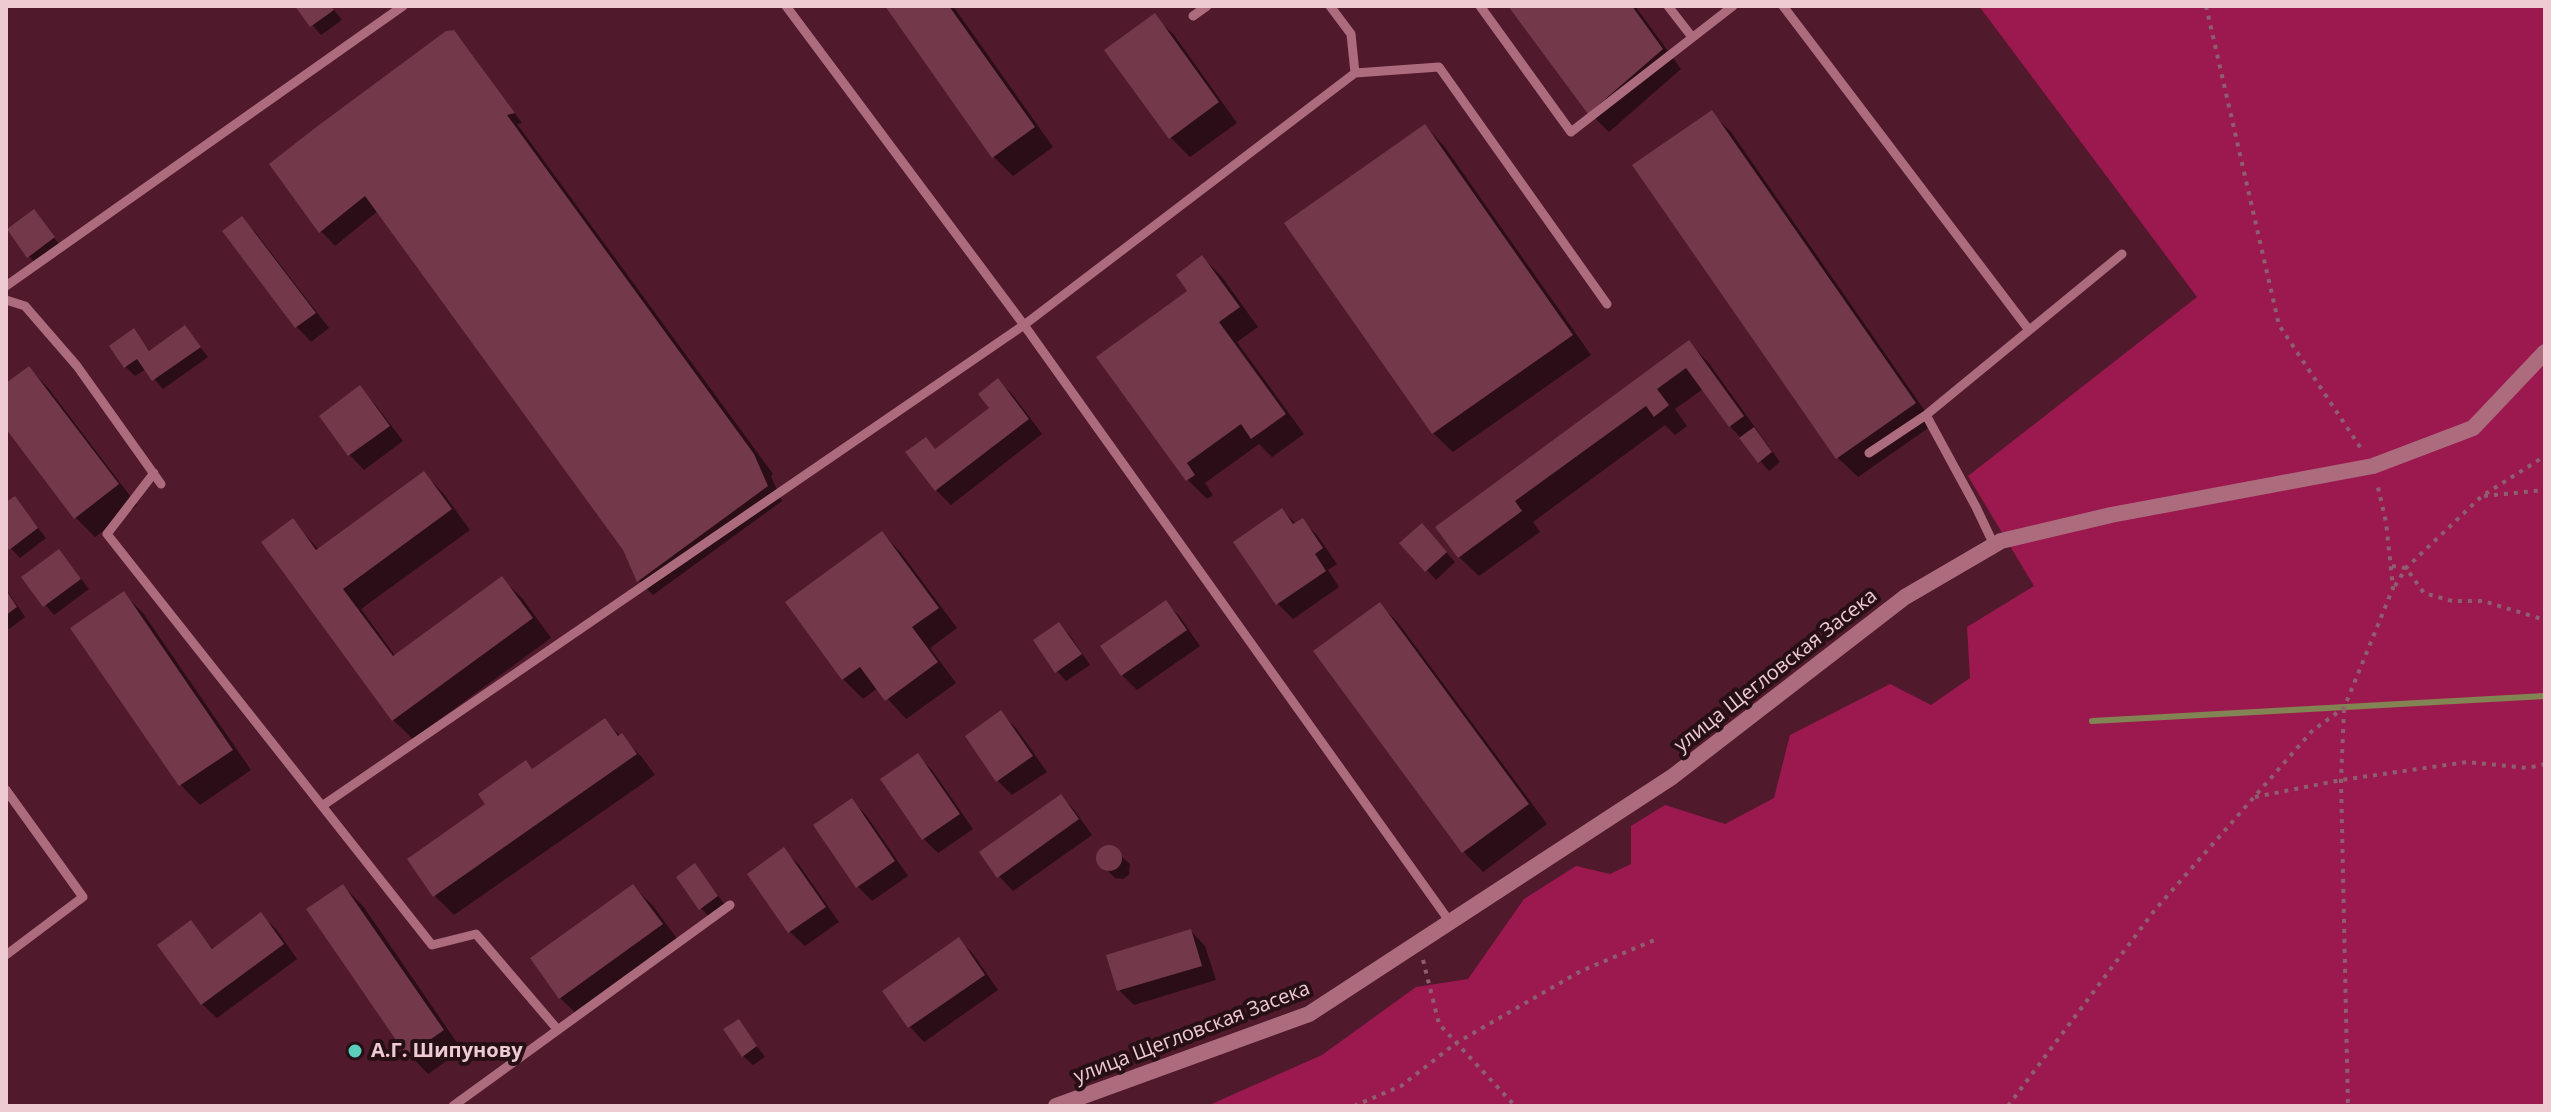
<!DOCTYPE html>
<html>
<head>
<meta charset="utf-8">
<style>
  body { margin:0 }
  #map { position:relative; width:2551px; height:1112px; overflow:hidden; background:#50192c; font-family:"Open Sans",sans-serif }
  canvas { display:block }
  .frame { position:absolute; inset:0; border:8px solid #eecad2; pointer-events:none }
</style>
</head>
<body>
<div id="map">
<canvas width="2551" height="1112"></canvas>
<div class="frame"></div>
</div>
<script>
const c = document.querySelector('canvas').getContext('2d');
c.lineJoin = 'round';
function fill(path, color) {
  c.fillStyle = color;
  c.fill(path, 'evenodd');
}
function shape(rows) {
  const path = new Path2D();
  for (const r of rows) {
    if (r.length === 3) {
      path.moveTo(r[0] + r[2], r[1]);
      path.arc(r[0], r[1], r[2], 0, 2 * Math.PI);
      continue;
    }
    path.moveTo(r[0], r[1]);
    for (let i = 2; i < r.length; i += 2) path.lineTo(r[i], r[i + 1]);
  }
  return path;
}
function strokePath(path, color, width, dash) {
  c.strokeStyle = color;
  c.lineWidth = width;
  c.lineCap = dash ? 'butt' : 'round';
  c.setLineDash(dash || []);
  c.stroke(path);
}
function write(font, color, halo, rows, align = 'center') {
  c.font = font + ' "Open Sans",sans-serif';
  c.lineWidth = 8;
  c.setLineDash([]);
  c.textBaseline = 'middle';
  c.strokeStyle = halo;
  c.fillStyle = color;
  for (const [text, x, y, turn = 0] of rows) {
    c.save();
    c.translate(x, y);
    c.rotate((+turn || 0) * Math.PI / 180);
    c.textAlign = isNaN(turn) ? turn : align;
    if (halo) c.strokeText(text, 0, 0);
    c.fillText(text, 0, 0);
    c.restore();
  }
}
fill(shape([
  [1979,6,2545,6,2545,1106,1207,1106,1322,1055,1416,987,1468,979,1524,899,1576,866,1610,874,1631,864,1631,826,1665,805,1725,824,1774,798,1790,735,1890,684,1931,705,1970,678,1967,627,2034,586,1968,476,2197,297]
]), '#9c1950');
fill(shape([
  [297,6,331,6,342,20,321,35],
  [887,6,953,6,1053,147,1013,176,993,156],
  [1510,6,1635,6,1681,69,1609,132,1590,113],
  [1154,16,1174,35,1237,123,1190,157,1170,137],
  [453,32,463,42,522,123,517,124,773,474,771,476,782,501,653,595,639,581,625,549,378,211,335,246,321,231],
  [1711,113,1731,132,1934,424,1858,477,1838,458],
  [1425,126,1444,146,1591,355,1453,452,1433,433],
  [34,212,62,248,38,266,29,256],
  [242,219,256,233,329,328,311,342,297,327,224,232],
  [1202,257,1222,277,1258,327,1237,342,1304,434,1272,457,1259,444,1205,483,1213,495,1207,499,1188,480,1099,357,1190,291],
  [185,328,208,357,163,389,146,369,135,376,126,367,133,331,151,352],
  [1689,343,1708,362,1780,462,1769,471,1730,426,1703,389,1675,409,1687,426,1675,435,1665,425,1533,522,1540,532,1479,576,1459,557,1438,527],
  [29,368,48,388,137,505,95,537,76,518,6,426,6,386],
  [998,381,1013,395,1042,434,951,505,936,490,908,453,925,439,936,450,991,408],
  [360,388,374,403,403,441,364,470,350,455,321,416],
  [424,474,443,493,470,530,361,609,396,657,502,579,522,598,551,638,413,739,393,720,293,521,319,550],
  [14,498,46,538,20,558,6,543,6,505],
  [1282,510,1296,524,1302,520,1317,535,1337,564,1328,570,1339,587,1293,619,1278,604,1236,542],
  [882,533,901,553,957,628,930,648,956,683,906,719,878,688,863,699,843,679,787,603],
  [1431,535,1455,562,1436,580,1427,570],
  [59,551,89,589,54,615,23,578],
  [6,589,25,617,9,629,6,626],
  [124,594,143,613,251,770,200,805,181,785,73,629],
  [1166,603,1180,617,1200,646,1137,690,1122,675],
  [1380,604,1399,624,1547,824,1483,872,1464,852,1316,651],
  [1059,624,1069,634,1090,665,1066,681,1057,671],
  [1001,713,1016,728,1047,772,1012,795,998,781],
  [605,721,641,756,655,775,454,915,435,896,487,804],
  [917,755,932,770,973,829,938,853,924,839],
  [1061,796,1075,811,1092,835,1013,891,999,876],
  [852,801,866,815,908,876,872,901,858,887],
  [1111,847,1130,864,1129,875,1123,879,1115,878,1099,862,1100,852,1104,848],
  [784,850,799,865,839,922,805,946,790,932,750,874],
  [695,866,726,906,710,918,701,908],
  [343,886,363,906,462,1050,428,1074,409,1054],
  [633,886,653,906,681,944,580,1017,560,998],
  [261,915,276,929,297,959,217,1018,202,1004,191,923,214,950],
  [1191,931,1205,946,1216,980,1134,1005,1119,990],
  [959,940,973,954,998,990,924,1042,910,1027,885,991],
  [738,1021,765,1057,753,1065,743,1056]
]), '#0007');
strokePath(shape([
  [2092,721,2545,696]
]), '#828553', 6);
fill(shape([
  [295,6,331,6,334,10,310,27],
  [885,6,949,6,1035,127,992,158],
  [1508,6,1632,6,1663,49,1588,114],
  [1155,13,1219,102,1169,139,1104,50],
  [454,30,515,113,507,115,754,454,768,486,637,582,623,550,365,196,319,233,269,164,315,128,446,31],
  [1712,110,1916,403,1836,459,1632,165],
  [1425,124,1573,335,1432,434,1284,223],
  [34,209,55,237,27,258,7,229],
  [242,216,316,313,295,328,222,231],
  [1202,255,1240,307,1219,322,1286,414,1251,439,1241,424,1187,463,1195,475,1186,481,1096,357,1187,291,1176,275],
  [185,325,201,347,152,381,137,359,124,368,109,346,134,328,149,351],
  [1689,340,1744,416,1729,427,1686,368,1657,389,1669,405,1654,417,1646,406,1515,501,1522,511,1458,558,1435,527],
  [29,366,119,484,74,519,6,429,6,383],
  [998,378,1029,419,935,491,905,452,926,437,935,449,989,408,978,394],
  [360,385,390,426,348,456,319,416],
  [1754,427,1772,452,1758,463,1739,438],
  [424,471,452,509,343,589,393,656,502,576,533,618,392,721,261,542,293,518,316,550],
  [15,496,38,528,9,550,6,546,6,502],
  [1282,508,1293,524,1303,518,1323,548,1315,554,1326,571,1276,605,1233,542],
  [1422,523,1447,552,1425,572,1399,543],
  [882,531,939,608,912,627,938,662,885,701,860,667,842,680,785,602],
  [59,549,81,579,43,607,21,577],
  [6,590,17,607,6,615],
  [124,591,233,750,179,786,70,628],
  [1166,600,1187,630,1121,676,1100,646],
  [1380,602,1529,804,1462,853,1313,651],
  [1059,622,1082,654,1055,673,1033,640],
  [1001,710,1033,756,996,782,965,736],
  [605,718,618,736,622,733,637,754,433,897,407,859,485,804,478,794,526,760,532,769],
  [918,753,960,814,922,840,880,779],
  [1061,794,1079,819,997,878,979,852],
  [852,798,895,861,856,888,813,825],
  [1109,858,13],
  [784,847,826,907,788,933,747,874],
  [695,863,718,896,699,910,676,877],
  [343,884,444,1030,407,1056,306,909],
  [633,884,663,924,559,999,530,958],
  [261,912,284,944,201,1005,157,945,191,920,212,949],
  [1191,929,1202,966,1117,991,1106,955],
  [959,937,985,975,908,1028,882,991],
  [739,1019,757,1046,742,1057,723,1029]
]), '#73384a');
strokePath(shape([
  [2206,6,2279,325,2362,450],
  [2484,496,2545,490],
  [2392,566,2406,568,2424,593,2452,601,2483,601,2545,620],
  [2395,586,2406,568,2482,496,2545,456],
  [2344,709,2341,780,2348,1106],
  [2255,797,2341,780,2467,762,2528,768,2545,764],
  [1423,960,1439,1024,1515,1106],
  [1354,1106,1401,1086,1456,1043,1581,971,1657,939],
  [2008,1106,2154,911,2313,730,2344,708,2393,588,2386,522,2377,483]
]), '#8e5f6e', 4, [4, 6]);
strokePath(shape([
  [786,6,1024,325,1450,922],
  [1330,6,1351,34,1355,73],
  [1480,6,1571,132,1733,6],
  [1668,6,1692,37],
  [1783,6,2029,330],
  [1193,16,1207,6],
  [6,286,403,6],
  [6,300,25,306,77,366,161,484],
  [1926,415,1976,507,1994,545],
  [1869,453,1926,415,2122,254],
  [154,473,107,534,432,945,476,934,558,1030],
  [6,790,83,897,6,955],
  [322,806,1024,325,1355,73,1439,67,1607,304],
  [453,1106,730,905]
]), '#ac6c7e', 9);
strokePath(shape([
  [1056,1106,1309,1014,1672,777,1905,597,2001,541,2111,515,2373,466,2473,428,2545,352]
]), '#ac6c7e', 16);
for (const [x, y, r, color] of [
  [355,1051,8,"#5acebd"]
]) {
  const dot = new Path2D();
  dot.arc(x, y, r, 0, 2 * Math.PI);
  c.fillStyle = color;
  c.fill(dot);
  strokePath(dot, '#270f16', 3);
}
write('20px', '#eecad2', '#270f16', [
  ["улица Щегловская Засека",1776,671,-38],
  ["улица Щегловская Засека",1192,1033,-21]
]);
write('bold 20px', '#eecad2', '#270f16', [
  ["А.Г. Шипунову",371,1051]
], 'left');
</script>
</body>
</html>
